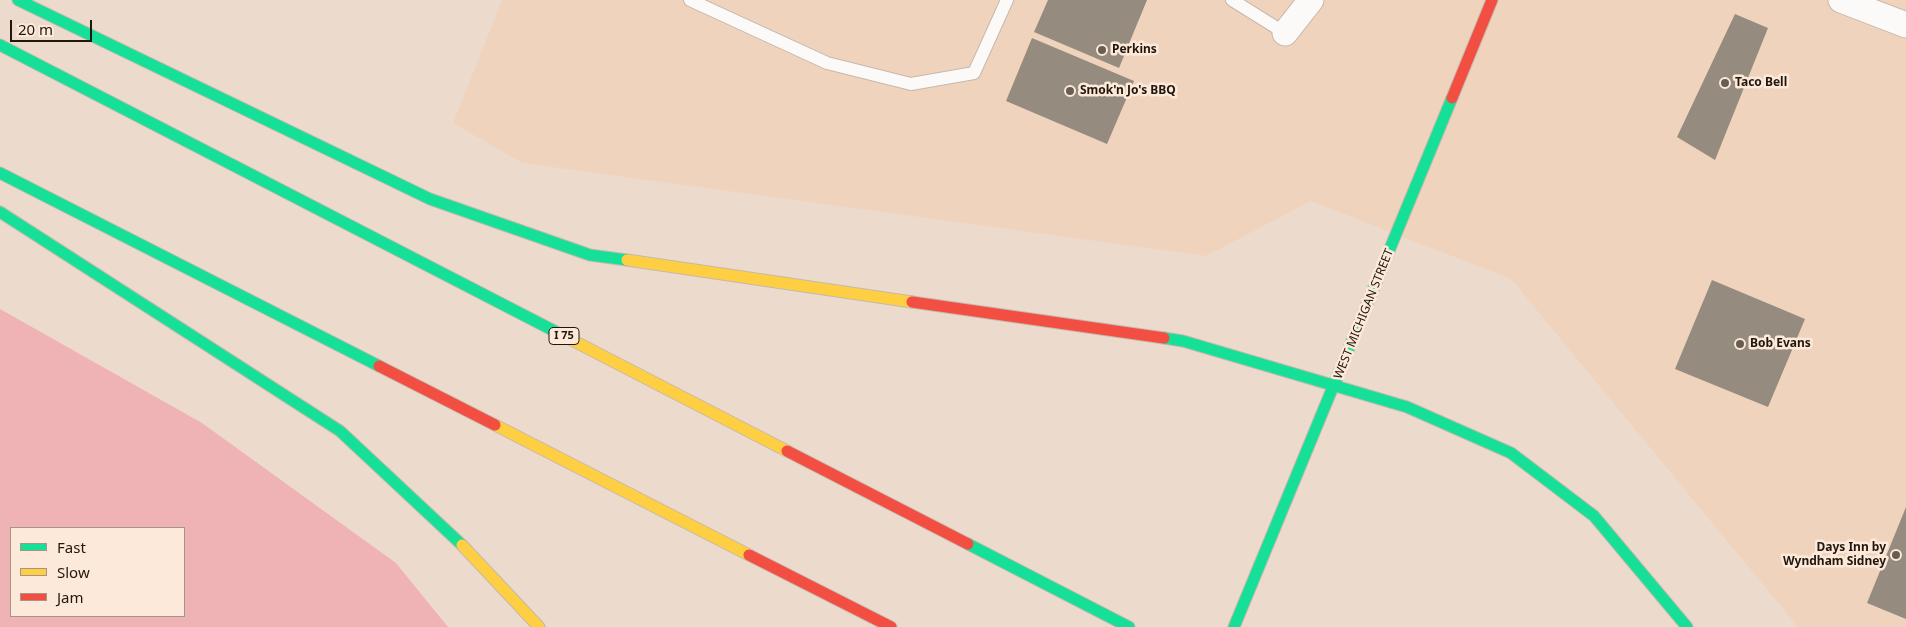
<!DOCTYPE html>
<html>
<head>
<meta charset="utf-8">
<style>
  body { margin:0 }
  #map { position:relative; width:1906px; height:627px; overflow:hidden; background:#ecdbcd; font-family:"Noto Sans",sans-serif }
  canvas { display:block }
  .legend { position:absolute; left:10px; top:527px; width:175px; height:90px; box-sizing:border-box; background:#fde9da; border:1px solid #a59588; margin:0; padding:6px 9px; list-style:none; font-size:15px; color:#22170d }
  .legend li { display:flex; align-items:center; gap:10px; height:25px }
  .legend b { width:25px; border:1px solid #a59588 }
  .scale { position:absolute; left:10px; top:20px; width:82px; height:22px; box-sizing:border-box; border:2px solid #22170d; border-top:0; padding-left:6px; font-size:15px; line-height:18px; white-space:nowrap; color:#22170d; -webkit-text-stroke:4px #fde9da; paint-order:stroke }
</style>
</head>
<body>
<div id="map">
<canvas width="1906" height="627"></canvas>
<ul class="legend">
<li><b style="height:6px;background:#16e098"></b>Fast</li>
<li><b style="height:6px;background:#ffcf43"></b>Slow</li>
<li><b style="height:6px;background:#f24e42"></b>Jam</li>
</ul>
<div class="scale">20 m</div>
</div>
<script>
const c = document.querySelector('canvas').getContext('2d');
c.lineJoin = 'round';
function fill(path, color) {
  c.fillStyle = color;
  c.fill(path, 'evenodd');
}
function shape(rows) {
  const path = new Path2D();
  for (const r of rows) {
    path.moveTo(r[0], r[1]);
    for (let i = 2; i < r.length; i += 2) path.lineTo(r[i], r[i + 1]);
  }
  return path;
}
function strokePath(path, color, width, dash) {
  c.strokeStyle = color;
  c.lineWidth = width;
  c.lineCap = dash ? 'butt' : 'round';
  c.setLineDash(dash || []);
  c.stroke(path);
}
function write(font, color, halo, rows, align = 'center') {
  c.font = font + ' "Noto Sans",sans-serif';
  c.lineWidth = 5;
  c.setLineDash([]);
  c.textBaseline = 'middle';
  c.strokeStyle = halo;
  c.fillStyle = color;
  for (const [text, x, y, turn = 0] of rows) {
    c.save();
    c.translate(x, y);
    c.rotate((+turn || 0) * Math.PI / 180);
    c.textAlign = isNaN(turn) ? turn : align;
    if (halo) c.strokeText(text, 0, 0);
    c.fillText(text, 0, 0);
    c.restore();
  }
}
fill(shape([
  [502,0,1906,0,1906,627,1798,627,1511,279,1311,201,1206,256,522,163,453,123]
]), '#f0d3bc');
fill(shape([
  [0,309,202,423,396,563,448,627,0,627],
  [11,528,184,528,184,616,11,616]
]), '#efb3b6');
fill(shape([
  [1048,0,1147,0,1119,68,1034,32],
  [1735,14,1768,28,1715,160,1677,137],
  [1032,38,1134,81,1107,144,1006,101],
  [1712,280,1805,319,1768,407,1675,369],
  [1906,507,1906,619,1867,603]
]), '#968b7f');
const lane = shape([
  [690,0,827,63,911,84,974,73,1007,0],
  [1232,0,1285,33]
]);
const street = shape([
  [1841,0,1906,25],
  [1285,33,1311,0]
]);
const fast = shape([
  [18,0,430,199,590,255,627,260],
  [0,45,566,337],
  [0,173,379,366],
  [0,212,340,431,462,545],
  [1164,338,1183,341,1407,407,1511,453,1594,516,1687,627],
  [968,544,1129,627],
  [1234,627,1452,98]
]);
const slow = shape([
  [627,260,912,302],
  [566,337,787,451],
  [495,425,749,555],
  [462,545,539,627]
]);
const jam = shape([
  [1452,98,1492,0],
  [912,302,1164,338],
  [379,366,495,425],
  [787,451,968,544],
  [749,555,891,627]
]);
strokePath(lane, '#c5b8ad', 14);
strokePath(street, '#c5b8ad', 27);
strokePath(fast, '#c5b8ad', 13);
strokePath(slow, '#c5b8ad', 13);
strokePath(jam, '#c5b8ad', 13);
strokePath(lane, '#fcfaf8', 12);
strokePath(street, '#fcfaf8', 25);
strokePath(fast, '#16e098', 11);
strokePath(slow, '#ffcf43', 11);
strokePath(jam, '#f24e42', 11);
for (const [x, y, r, color] of [
  [1102,50,5,"#695c50"],
  [1725,83,5,"#695c50"],
  [1070,91,5,"#695c50"],
  [1740,344,5,"#695c50"],
  [1896,555,5,"#695c50"]
]) {
  const dot = new Path2D();
  dot.arc(x, y, r, 0, 2 * Math.PI);
  c.fillStyle = color;
  c.fill(dot);
  strokePath(dot, '#fde9da', 2);
}
for (const [x, y, w] of [
  [564,336,30]
]) {
  const box = new Path2D();
  box.roundRect(x - w / 2, y - 8.5, w, 17, 4);
  c.fillStyle = '#fde9da';
  c.fill(box);
  strokePath(box, '#22170d', 1);
}
write('bold 11px', '#22170d', null, [
  ["I 75",564,336]
]);
write('bold 12px', '#22170d', '#fde9da', [
  ["Perkins",1112,50],
  ["Taco Bell",1735,83],
  ["Smok'n Jo's BBQ",1080,91],
  ["Bob Evans",1750,344],
  ["Days Inn by",1886,548,"right"],
  ["Wyndham Sidney",1886,562,"right"]
], 'left');
write('12px', '#22170d', '#fde9da', [
  ["WEST MICHIGAN STREET",1364,314,-68]
]);
</script>
</body>
</html>
